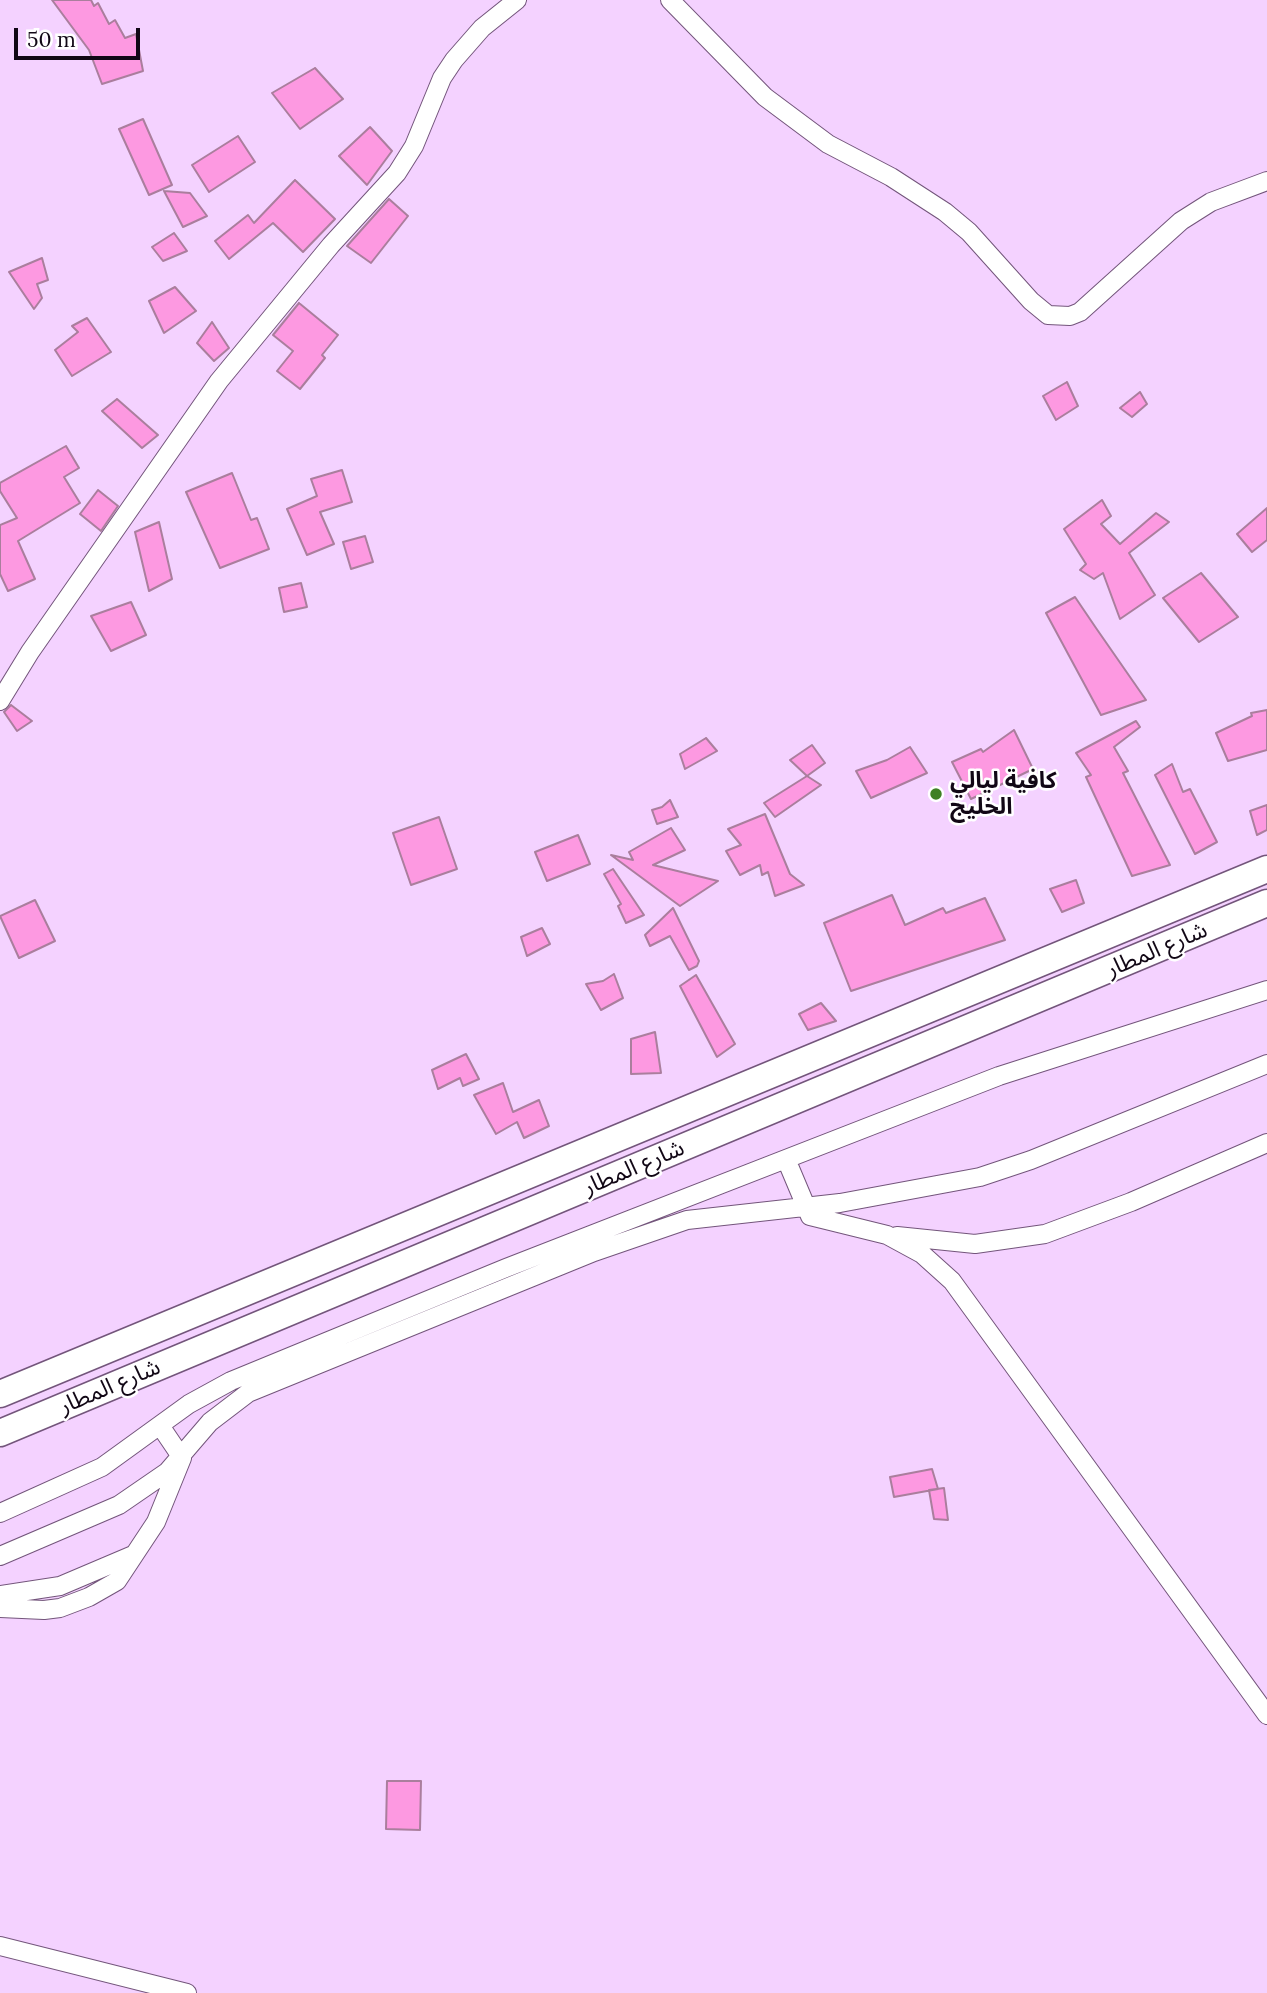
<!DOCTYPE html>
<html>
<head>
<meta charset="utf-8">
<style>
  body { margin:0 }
  #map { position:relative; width:1267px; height:1993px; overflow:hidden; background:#f4d2ff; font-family:Lora,serif }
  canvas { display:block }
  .scale { position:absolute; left:14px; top:28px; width:126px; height:32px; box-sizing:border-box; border:4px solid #110715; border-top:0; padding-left:9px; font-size:21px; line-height:24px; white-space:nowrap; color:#110715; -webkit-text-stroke:5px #fff; paint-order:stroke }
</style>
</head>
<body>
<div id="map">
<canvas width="1267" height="1993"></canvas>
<div class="scale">50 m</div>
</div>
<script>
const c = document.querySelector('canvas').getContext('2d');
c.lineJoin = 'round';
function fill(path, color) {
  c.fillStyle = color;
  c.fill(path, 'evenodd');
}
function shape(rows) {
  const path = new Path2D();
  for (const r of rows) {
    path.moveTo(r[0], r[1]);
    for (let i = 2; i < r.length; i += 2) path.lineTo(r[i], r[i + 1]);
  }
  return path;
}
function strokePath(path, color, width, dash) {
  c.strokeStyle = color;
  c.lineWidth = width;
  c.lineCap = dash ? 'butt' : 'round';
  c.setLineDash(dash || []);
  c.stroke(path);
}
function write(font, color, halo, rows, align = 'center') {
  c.font = font + ' Lora,"Noto Sans Arabic",serif';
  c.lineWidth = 5;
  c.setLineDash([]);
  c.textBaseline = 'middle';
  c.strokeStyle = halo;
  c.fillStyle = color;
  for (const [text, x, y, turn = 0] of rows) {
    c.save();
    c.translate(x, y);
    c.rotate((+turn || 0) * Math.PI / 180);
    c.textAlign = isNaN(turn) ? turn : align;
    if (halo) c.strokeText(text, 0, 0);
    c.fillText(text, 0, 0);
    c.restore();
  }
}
const building = shape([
  [52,0,91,0,94,6,98,3,109,24,115,20,125,38,136,34,143,71,102,84,89,50,52,0],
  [315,68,343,99,300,129,272,93,315,68],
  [143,119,172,185,149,195,119,129,143,119],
  [370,127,392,151,367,185,339,156,370,127],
  [238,136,255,162,209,192,192,165,238,136],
  [295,180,335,219,303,252,273,223,229,259,215,241,248,215,254,223,295,180],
  [164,191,190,193,207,216,183,227,164,191],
  [389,199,408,216,371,263,347,246,389,199],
  [174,233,187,251,163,261,152,247,174,233],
  [42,258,48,280,37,284,42,298,34,309,9,272,42,258],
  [175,287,196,311,164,333,149,301,175,287],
  [299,303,338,335,322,355,325,358,300,389,277,371,293,351,273,335,299,303],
  [87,318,111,352,72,376,55,350,78,332,72,326,87,318],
  [212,322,229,348,214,361,197,343,212,322],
  [1067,382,1078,406,1056,420,1043,396,1067,382],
  [1140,392,1147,404,1132,417,1120,408,1140,392],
  [117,399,158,435,142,448,102,411,117,399],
  [66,446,79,468,64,477,80,503,18,541,35,579,8,591,0,574,0,525,17,518,0,491,0,483,66,446],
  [342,470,352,502,320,512,334,544,307,555,287,509,317,496,311,479,342,470],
  [232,473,251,520,257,518,269,549,220,568,186,492,232,473],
  [98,490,118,506,101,531,80,514,98,490],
  [1102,500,1111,516,1101,524,1120,544,1156,513,1169,522,1129,553,1155,595,1120,619,1103,573,1094,579,1080,570,1086,564,1064,529,1102,500],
  [1267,508,1267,540,1252,552,1237,534,1267,508],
  [159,522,172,579,149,591,135,532,159,522],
  [365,536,373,562,351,569,343,542,365,536],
  [1201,573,1238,617,1199,642,1163,598,1201,573],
  [301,583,307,607,284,612,279,588,301,583],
  [1075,597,1096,628,1146,700,1101,715,1046,613,1075,597],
  [131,602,146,635,111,651,91,616,131,602],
  [11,705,32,721,17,731,4,712,11,705],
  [1267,710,1267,750,1228,761,1216,733,1252,716,1251,713,1267,710],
  [1136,721,1140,727,1114,747,1128,771,1123,773,1170,865,1132,876,1086,777,1091,775,1076,753,1136,721],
  [1014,730,1033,769,971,799,952,762,981,749,983,752,1014,730],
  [706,738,717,751,685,769,680,754,706,738],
  [812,745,825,763,807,776,790,760,812,745],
  [910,747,927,773,871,798,856,771,887,760,910,747],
  [1172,764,1183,792,1190,789,1217,842,1195,854,1155,775,1172,764],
  [807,776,821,785,775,817,764,803,807,776],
  [670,800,678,817,657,824,652,810,662,807,670,800],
  [1267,805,1267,830,1257,835,1250,811,1267,805],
  [765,814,790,874,804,885,775,896,768,872,762,875,760,865,740,875,726,851,741,845,728,829,765,814],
  [439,817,457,869,411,885,393,833,439,817],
  [671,828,685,850,653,865,718,881,680,906,611,855,633,860,629,852,671,828],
  [578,835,590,864,547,881,535,852,578,835],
  [613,869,644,915,626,923,618,906,621,904,604,874,613,869],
  [1076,880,1084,903,1062,912,1050,889,1076,880],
  [892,895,905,925,943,908,946,913,985,898,1005,940,851,991,824,923,892,895],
  [35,900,55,941,19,958,0,916,35,900],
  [673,908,699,961,697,966,689,970,670,936,650,946,645,935,673,908],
  [542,928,550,944,527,956,521,937,542,928],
  [614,974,623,998,601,1010,586,984,603,981,614,974],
  [696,975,735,1044,717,1057,680,986,696,975],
  [821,1003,836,1021,808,1030,799,1014,821,1003],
  [655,1032,661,1073,631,1074,631,1039,655,1032],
  [466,1054,479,1079,463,1086,460,1078,438,1089,432,1070,466,1054],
  [503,1083,513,1112,539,1100,549,1126,524,1138,517,1122,496,1134,474,1095,503,1083],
  [932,1469,938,1489,894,1497,890,1477,932,1469],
  [944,1488,948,1520,934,1519,929,1490,944,1488],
  [387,1781,421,1781,420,1830,386,1829,387,1781]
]);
fill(building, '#fd99e1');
strokePath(building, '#aa7e9d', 2);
const street = shape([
  [670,0,765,97,828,144,891,177,945,212,969,232,1031,301,1048,315,1070,316,1080,312,1181,221,1211,202,1267,181],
  [0,701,30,652,219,381,331,245,397,173,414,146,442,78,454,60,482,28,517,0],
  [786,1159,810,1216,887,1235,922,1254,952,1281,1267,1715],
  [897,1236,975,1244,1045,1234,1131,1202,1267,1143],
  [0,1513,102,1467,189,1404,231,1381,506,1268,999,1076,1267,990],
  [0,1556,119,1505,167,1472,210,1422,248,1393,594,1252,687,1220,840,1203,980,1177,1031,1160,1267,1064],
  [0,1595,60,1586,133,1555],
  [0,1608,44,1610,60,1608,89,1597,117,1581,156,1522,182,1458,161,1427],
  [0,1946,187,1993]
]);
const primary = shape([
  [0,1394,1267,869],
  [0,1433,1267,903]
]);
strokePath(street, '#73557b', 20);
strokePath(primary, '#73557b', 29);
strokePath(street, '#fff', 18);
strokePath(primary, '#fff', 26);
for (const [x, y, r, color] of [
  [936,794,7,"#3e8023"]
]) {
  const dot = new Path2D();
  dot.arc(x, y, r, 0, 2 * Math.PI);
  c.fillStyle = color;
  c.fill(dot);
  strokePath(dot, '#fff', 2.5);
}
write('bold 23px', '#110715', '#fff', [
  ["كافية ليالي",950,781],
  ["الخليج",950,807]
], 'left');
write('23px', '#110715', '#fff', [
  ["شارع المطار",1157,950,-23],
  ["شارع المطار",634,1168,-23],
  ["شارع المطار",110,1387,-23]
]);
</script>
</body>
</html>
